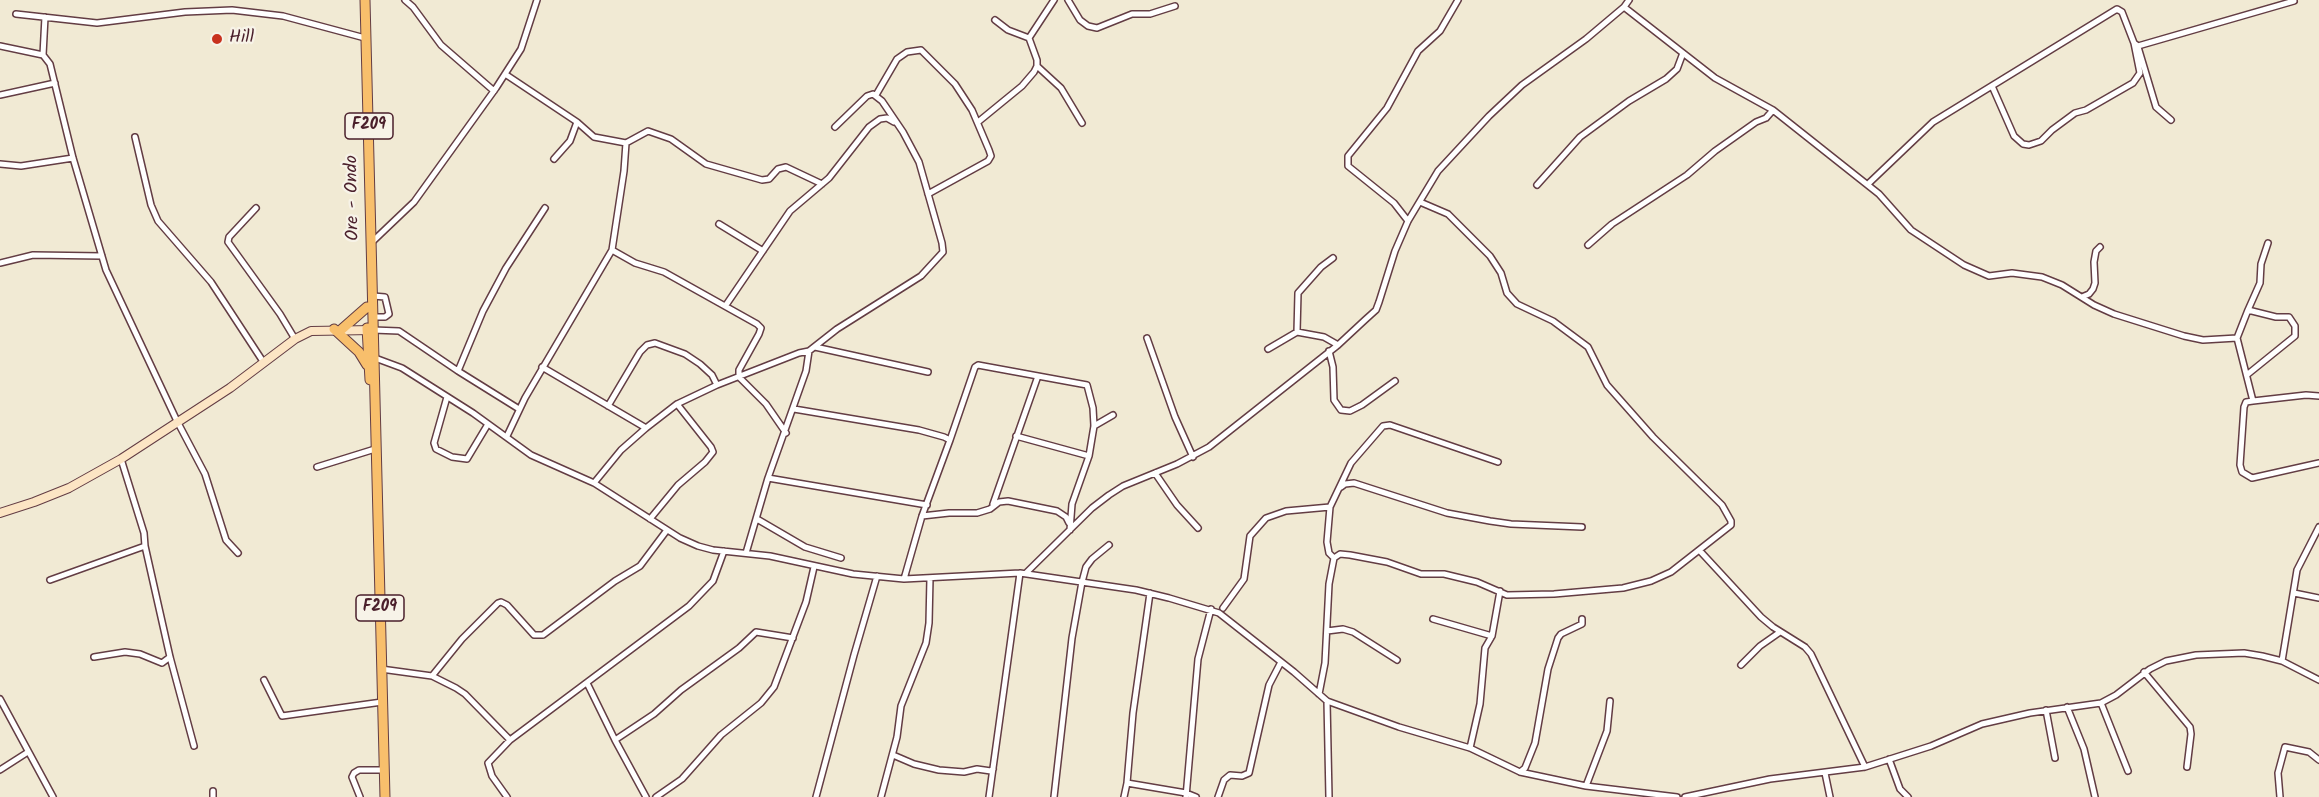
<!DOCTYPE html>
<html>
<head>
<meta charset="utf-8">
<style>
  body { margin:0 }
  canvas { display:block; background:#f1ead4 }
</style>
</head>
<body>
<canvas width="2319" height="797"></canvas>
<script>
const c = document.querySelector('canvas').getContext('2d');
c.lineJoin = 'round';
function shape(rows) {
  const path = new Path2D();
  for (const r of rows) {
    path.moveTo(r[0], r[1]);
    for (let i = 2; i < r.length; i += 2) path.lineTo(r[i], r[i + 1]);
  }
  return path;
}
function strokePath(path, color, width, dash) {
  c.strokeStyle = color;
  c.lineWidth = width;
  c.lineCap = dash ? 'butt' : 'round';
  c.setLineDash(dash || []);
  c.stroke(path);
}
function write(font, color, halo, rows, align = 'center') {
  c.font = font + ' Kalam,sans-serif';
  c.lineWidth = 4.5;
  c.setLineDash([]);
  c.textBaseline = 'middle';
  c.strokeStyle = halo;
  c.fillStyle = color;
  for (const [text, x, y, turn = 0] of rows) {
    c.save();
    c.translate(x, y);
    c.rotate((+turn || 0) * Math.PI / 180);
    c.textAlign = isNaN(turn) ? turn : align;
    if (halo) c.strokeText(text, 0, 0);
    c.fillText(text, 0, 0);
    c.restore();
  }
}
const street = shape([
  [405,0,413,7,441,45,494,91],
  [1068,0,1080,20,1088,26,1097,28,1132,14,1150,14,1175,6],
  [1624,7,1715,78,1773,110],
  [16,14,97,23,185,12,232,10,283,16,365,38],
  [995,20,1008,30,1029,38],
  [0,46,43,55,50,64,73,158,106,270,177,421,205,474,226,540,238,553],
  [2138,47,2156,107,2171,120],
  [43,55,45,17],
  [1037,66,1061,88,1082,123],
  [505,74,577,122,594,137,626,143],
  [1992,86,2014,136,2023,144,2029,145,2041,141,2052,130,2075,113,2086,110,2133,83,2140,73,2134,43],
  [0,95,55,83],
  [876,95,897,59,907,52,921,50,955,84,972,110,989,150,991,156,988,161,928,194],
  [978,122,1022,86,1034,72,1037,66,1037,60,1029,38,1054,0],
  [135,137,151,205,158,221,211,282,264,363],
  [554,159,570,141,577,122],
  [0,164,21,166,73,158],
  [1868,184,1933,122,2117,9,2122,12,2134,43,2138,46,2294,1],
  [1537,185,1580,137,1629,101,1666,79,1677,69,1683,53],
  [256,208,229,237,228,242,280,314,295,339],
  [1408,221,1394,203,1348,166,1348,156,1387,108,1418,51,1440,31,1458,0],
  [719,224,763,251],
  [371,243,414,202,496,88,521,49,537,0],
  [1588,245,1612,224,1687,175,1715,151,1756,122,1766,118,1773,110,1879,194,1911,230,1964,265,1989,276,2012,273,2042,277,2062,285,2094,305,2114,314,2184,336,2203,340,2237,338,2253,401,2246,402,2244,407,2240,465,2242,472,2252,478,2319,463],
  [612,250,635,263,664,272,757,324,761,328,759,334,739,370,739,377],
  [0,263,33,255,102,256],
  [373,296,385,297,389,314,385,317,373,317],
  [2082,297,2089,294,2093,289,2095,283,2094,262,2096,251,2100,247],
  [726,305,790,211,829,178,869,127,880,119,887,118,894,122],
  [2248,310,2260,283,2261,264,2268,243],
  [373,330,399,331,458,371,519,409],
  [1297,332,1298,293,1321,267,1333,258],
  [1147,338,1175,417,1193,457],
  [2237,338,2248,310,2276,317,2289,317,2295,326,2295,336,2248,374],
  [815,347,928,372],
  [1268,349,1297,332,1324,337,1338,345],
  [1329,351,1333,367,1334,400,1341,410,1350,411,1362,405,1395,381],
  [375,358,402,368,473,413,531,455,594,483,680,538,698,546,713,550,770,556,853,574,904,579,1020,573,1136,590,1169,598,1219,613,1294,672,1327,701,1399,727,1470,748,1520,772,1586,786,1677,797],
  [542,367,646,428],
  [458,371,483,311,506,268,545,208],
  [739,377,766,404,786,433],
  [447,397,434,443,436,449,452,457,467,459,488,424],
  [2253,401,2306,395,2319,396],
  [608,406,640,352,647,345,655,343,685,354,700,364,712,375,717,385],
  [794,409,919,430,944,437,950,440,922,516,904,579],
  [1094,426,1113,415],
  [507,436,525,398,612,250,624,171,626,143,648,131,671,139,706,164,762,180,769,179,778,169,786,167,822,184],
  [1016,436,1089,456],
  [950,440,975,367,978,365,1087,385,1093,408,1094,426,1089,456,1072,504,1070,530],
  [121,459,144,533,145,546,170,657,194,746],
  [317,467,375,449],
  [1155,473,1177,505,1198,528],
  [768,478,927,505],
  [594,483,621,450,646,428,677,404,717,385,799,353,809,351,837,329,921,276,943,252,942,243,919,162,903,132,882,101,873,94,867,96,835,127],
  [1341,487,1345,484,1354,483,1447,513,1490,521,1511,524,1582,527],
  [993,504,1038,376],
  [922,516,949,513,977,513,990,509,999,502,1008,501,1057,511,1066,517,1069,523],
  [650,519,678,485,705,462,713,452,711,447,677,404],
  [757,519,805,547,841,558],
  [1700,551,1761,617,1773,627,1805,647,1811,654,1865,767],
  [746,553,768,478,806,371,809,351],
  [1334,558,1340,554,1350,555,1387,562,1421,574,1444,574,1477,582,1507,595,1554,594,1623,588,1651,581,1671,572,1731,525,1731,521,1722,505,1653,437,1607,385,1588,347,1553,321,1517,304,1507,293,1501,273,1490,256,1448,214,1420,202],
  [1334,558,1329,553,1327,542,1330,507,1351,463,1383,426,1390,425,1498,462],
  [1026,573,1092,508,1109,495,1123,486,1177,464,1209,447,1338,345,1366,319,1376,310,1379,302,1395,251,1408,221,1438,171,1489,116,1522,85,1586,39,1624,7,1629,0],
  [50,580,145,546],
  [2294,593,2319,598],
  [1223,608,1244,579,1250,536,1266,518,1286,511,1330,507],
  [1433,619,1492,636],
  [1327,631,1343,629,1353,632,1397,660],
  [94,657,125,652,140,654,162,663,170,657],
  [2282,661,2297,570,2319,527],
  [1741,665,1760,646,1780,632],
  [381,669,432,676,456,688,465,694,510,740],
  [2144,672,2190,727,2191,734,2187,767],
  [432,676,462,639,498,603,501,602,507,605,534,635,543,635,615,581,640,566,667,530],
  [264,680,282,716,382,702],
  [587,683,615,740,646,797],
  [1319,694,1325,663,1329,584,1334,558],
  [0,699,53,797],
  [1327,701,1329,797],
  [2101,703,2128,771],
  [2067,707,2084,749,2095,797],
  [2046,710,2055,758],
  [615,740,654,714,681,690,739,648,756,632,793,638],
  [1470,748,1480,704,1485,648,1492,636,1500,591],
  [893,755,914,764,939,770,964,772,977,769,991,771,993,769],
  [1889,759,1900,789,1908,797],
  [0,770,28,752],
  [1520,772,1525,768,1535,743,1548,669,1558,638,1561,634,1582,624,1582,619],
  [1825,773,1830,797],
  [1127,783,1186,793,1196,797],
  [1586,786,1607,731,1610,701],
  [213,791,213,797],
  [360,797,352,777,354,773,359,770,384,770],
  [507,797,492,776,488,763,510,740,689,606,713,581,724,551],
  [656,797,682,779,721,735,761,703,774,687,806,602,814,567],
  [816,797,854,655,877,576],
  [881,797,897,737,901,706,926,643,929,623,930,578],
  [989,797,1020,573],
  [1054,797,1072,638,1082,582,1086,567,1092,559,1109,545],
  [1124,797,1127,783,1133,713,1150,593],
  [1186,797,1198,659,1211,609],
  [1218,797,1224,780,1230,775,1242,776,1249,773,1269,685,1281,662],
  [1685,797,1770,779,1865,767,1931,746,1982,724,2030,713,2101,703,2116,695,2150,669,2166,661,2196,655,2244,653,2262,656,2282,661,2319,680],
  [2280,797,2278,773,2285,747,2309,752,2319,760]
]);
const secondary = shape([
  [0,513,34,502,69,488,121,459,230,388,295,339,311,331,373,330]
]);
const primary = shape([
  [365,0,385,797],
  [367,328,370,380],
  [334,329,359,352,367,365],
  [342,329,367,307]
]);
strokePath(street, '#633d44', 8);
strokePath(secondary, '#633d44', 10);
strokePath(primary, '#633d44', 11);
strokePath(street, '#fff', 5);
strokePath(secondary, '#fce5c4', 8);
strokePath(primary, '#f8bf6c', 9);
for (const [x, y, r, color] of [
  [217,39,6,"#c8321e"]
]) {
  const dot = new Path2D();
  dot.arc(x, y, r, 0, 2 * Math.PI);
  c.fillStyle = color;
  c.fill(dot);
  strokePath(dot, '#f7f3e8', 2);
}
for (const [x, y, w] of [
  [369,126,48],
  [380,608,48]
]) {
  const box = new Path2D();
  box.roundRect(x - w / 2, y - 13, w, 26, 4.5);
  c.fillStyle = '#f7f3e8';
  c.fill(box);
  strokePath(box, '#4a1f2b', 1.5);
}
write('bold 16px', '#4a1f2b', null, [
  ["F209",369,126],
  ["F209",380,608]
]);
write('18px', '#4a1f2b', '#f7f3e8', [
  ["Hill",229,39]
], 'left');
write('18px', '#4a1f2b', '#f7f3e8', [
  ["Ore - Ondo",354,198,-91]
]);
</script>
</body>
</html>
